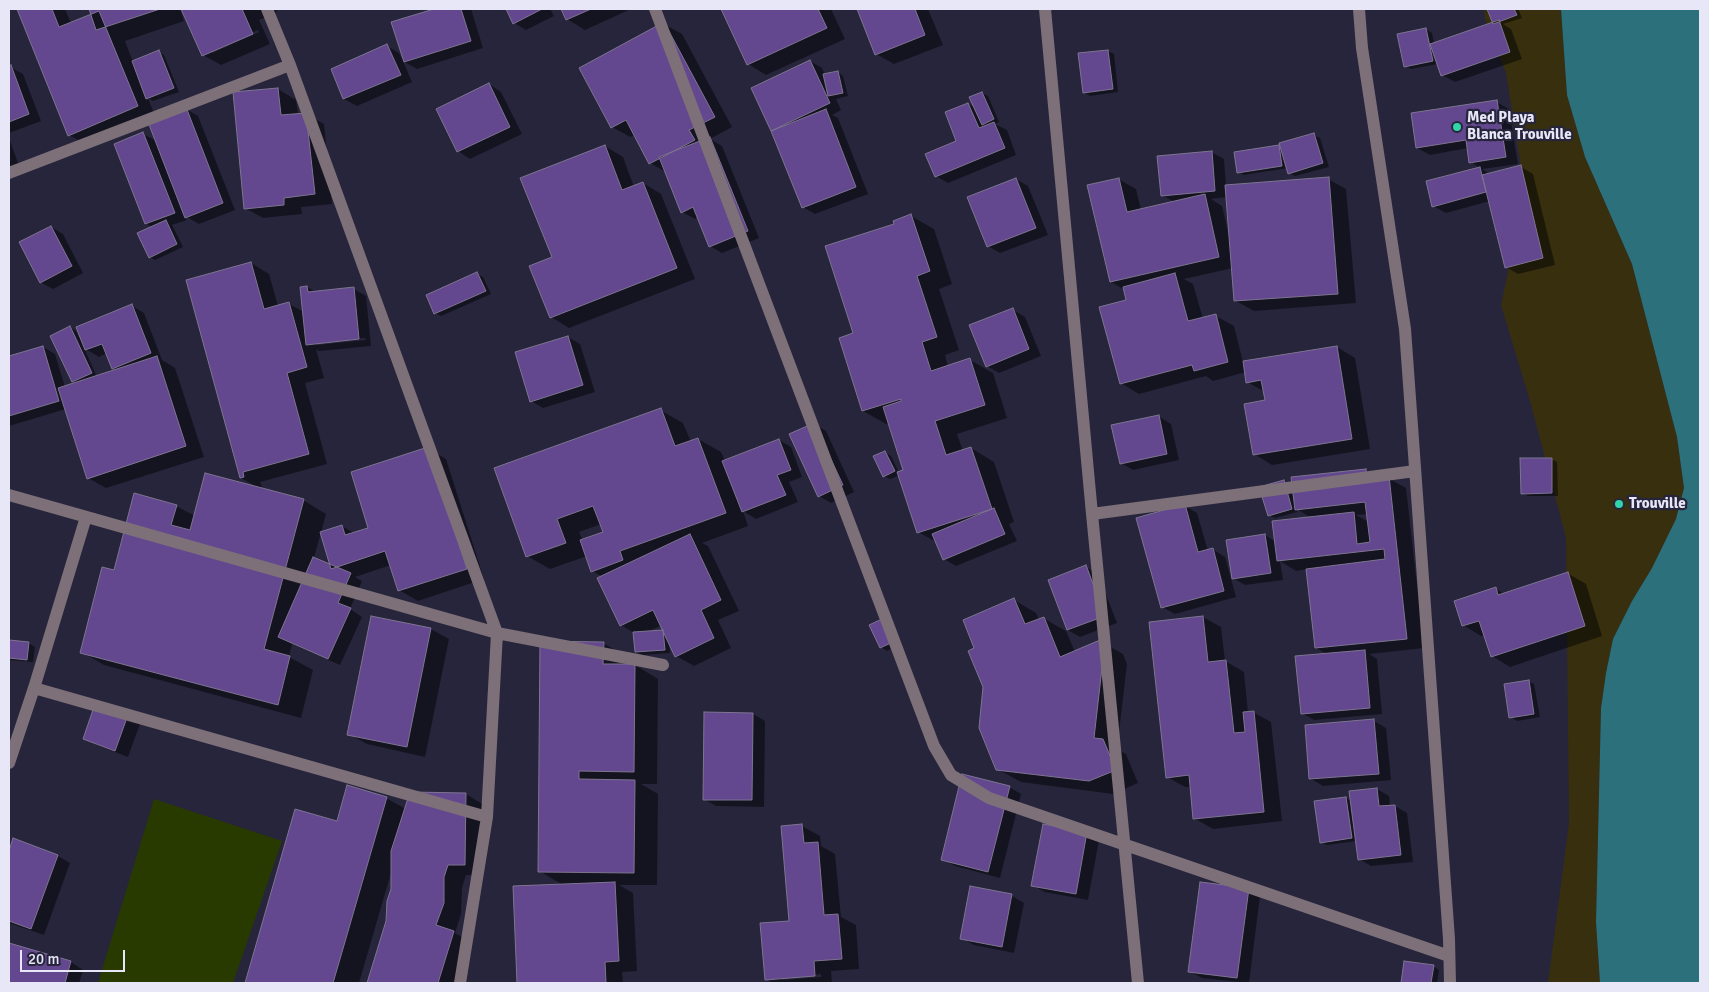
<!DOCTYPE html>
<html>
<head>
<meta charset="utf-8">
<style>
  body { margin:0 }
  #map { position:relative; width:1709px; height:992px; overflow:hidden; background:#27253c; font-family:Signika,sans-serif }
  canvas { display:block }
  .frame { position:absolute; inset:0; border:10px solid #e8e7f7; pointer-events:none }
  .scale { position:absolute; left:20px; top:950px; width:105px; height:22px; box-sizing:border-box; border:2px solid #e8e7f7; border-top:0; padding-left:6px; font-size:15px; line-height:18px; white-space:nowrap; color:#e8e7f7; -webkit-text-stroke:4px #27253c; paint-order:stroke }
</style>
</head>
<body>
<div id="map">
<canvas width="1709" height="992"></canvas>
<div class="frame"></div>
<div class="scale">20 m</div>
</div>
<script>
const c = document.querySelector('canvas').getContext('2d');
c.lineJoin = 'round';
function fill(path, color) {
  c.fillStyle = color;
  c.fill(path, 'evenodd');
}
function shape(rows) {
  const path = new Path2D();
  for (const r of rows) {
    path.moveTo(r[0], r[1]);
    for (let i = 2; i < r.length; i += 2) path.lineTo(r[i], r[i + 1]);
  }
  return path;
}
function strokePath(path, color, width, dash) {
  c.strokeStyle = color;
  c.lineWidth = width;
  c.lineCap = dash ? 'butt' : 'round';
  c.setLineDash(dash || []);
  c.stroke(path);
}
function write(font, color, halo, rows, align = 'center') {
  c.font = font + ' Signika,sans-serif';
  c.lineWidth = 4.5;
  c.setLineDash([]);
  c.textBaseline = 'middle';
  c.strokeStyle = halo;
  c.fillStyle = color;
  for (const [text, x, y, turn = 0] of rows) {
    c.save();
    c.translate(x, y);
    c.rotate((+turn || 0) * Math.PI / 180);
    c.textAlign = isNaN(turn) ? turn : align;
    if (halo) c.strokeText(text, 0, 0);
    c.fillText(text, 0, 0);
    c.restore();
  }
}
fill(shape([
  [154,799,282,841,233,983,98,983]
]), '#283a00');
fill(shape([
  [1484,9,1561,9,1567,95,1585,157,1632,264,1677,437,1684,489,1676,519,1652,568,1632,601,1613,639,1606,673,1601,708,1596,922,1600,983,1548,983,1569,823,1566,538,1530,401,1501,305,1525,192,1506,73,1485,19]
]), '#382f0f');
fill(shape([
  [1561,9,1700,9,1700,983,1600,983,1596,922,1601,708,1606,673,1613,639,1632,601,1652,568,1676,519,1684,488,1677,437,1632,264,1585,157,1567,95]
]), '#2c707b');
fill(shape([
  [18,9,65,9,71,23,92,15,90,9,180,9,184,21,125,41,133,62,159,52,164,55,179,92,153,101,148,98,155,116,87,145,69,135],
  [182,9,275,9,277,12,259,20,270,44,221,65,203,55],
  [258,30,259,32,212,53,212,50],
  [438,9,471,9,483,48,417,69,403,61,412,82,357,106,344,99,332,70,387,46,399,53,402,59,404,58,393,23],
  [507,9,550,9,554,16,526,30,514,23],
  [562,9,631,9,585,30,567,19],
  [722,9,831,9,845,39,766,75,748,64],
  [859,9,928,9,943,45,894,64,876,54],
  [1488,9,1518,9,1522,18,1503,24,1511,29,1522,59,1455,82,1442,75,1438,64,1411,69,1405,66,1426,29,1432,33,1434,44,1494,23],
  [664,24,682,34,732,127,710,139,722,146,759,238,722,253,710,246,698,217,695,219,682,212,666,172,650,163,635,135,630,137,612,127],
  [1108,51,1114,54,1118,92,1090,96,1084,92],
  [810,61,822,68,825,75,838,72,843,76,848,96,836,99,841,110,832,115,838,118,868,194,815,214,803,207,772,130],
  [9,67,10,67,23,74,41,121,9,133],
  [489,84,501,92,522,134,470,159,458,151],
  [278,89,296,100,298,115,306,114,324,124,332,204,301,207,302,214,263,218,245,208,234,93],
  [982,93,988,96,999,122,995,124,1007,130,1016,155,948,183,936,176,958,142,968,104,976,108],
  [1496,102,1509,109,1518,164,1482,169,1490,174,1521,167,1533,174,1555,265,1518,274,1506,267,1490,201,1446,213,1433,206,1427,182,1480,168,1471,162,1468,148,1430,155,1417,148],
  [186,109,198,116,235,210,199,224,185,216,187,220,172,225,183,247,155,260,149,257,153,227,146,224,143,134,157,141],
  [1314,135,1320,138,1329,167,1295,176,1289,173,1288,168,1244,175,1239,172,1278,146,1282,148],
  [9,138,18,163,9,166],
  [605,146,623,157,634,187,643,183,661,194,695,279,569,328,551,317,553,258],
  [1211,152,1224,159,1226,186,1328,179,1346,189,1356,303,1254,311,1236,301,1233,268,1184,279,1193,284,1203,319,1216,316,1234,326,1243,362,1337,347,1355,358,1370,449,1272,465,1254,454,1266,401,1265,392,1247,382,1246,372,1213,381,1206,376,1139,394,1121,383,1128,301,1125,290,1111,282,1118,179,1136,189,1141,210,1174,202,1162,195],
  [1227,197,1230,232,1228,232,1222,206,1211,199],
  [1016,179,1028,186,1048,235,1000,253,988,246],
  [911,216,934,229,952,284,939,289,959,350,945,355,948,367,970,360,993,373,1007,418,957,434,963,451,971,448,994,462,1014,522,1009,524,1017,541,956,566,944,559,938,543,918,532,900,475,890,479,884,476,885,452,891,456,899,473,905,471,889,423,886,424,863,411,854,334,895,224],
  [51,227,63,234,83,273,53,289,40,282],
  [251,263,269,274,278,306,289,304,304,312,307,287,316,292,354,289,366,296,371,346,319,351,316,349,324,378,305,383,327,464,260,482,262,487,258,488,303,500,326,514,314,558,332,566,342,526,354,533,370,528,428,448,446,459,484,579,418,601,399,590,391,565,355,577,362,581,350,609,362,617,340,665,292,644,289,657,313,670,301,718,104,665,82,652,115,572,176,506,195,516,257,487,241,478],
  [365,338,366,340,317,345,317,342],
  [477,274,483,277,491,294,441,316,435,313],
  [132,306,144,313,162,360,175,368,204,457,106,488,88,478,66,409,9,426,9,357,43,347,55,354,65,387,76,384,73,382,70,327,76,331,82,343],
  [84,348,99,357,107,353,113,368,117,370,97,377],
  [1013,310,1025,317,1041,356,999,373,987,366],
  [568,337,580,344,595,392,543,408,531,401],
  [660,410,683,423,691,442,698,439,721,452,725,461,779,440,791,447,802,477,789,482,798,502,756,519,743,511,748,526,702,543,708,546,739,611,718,620,731,648,694,666,676,656,669,642,670,653,642,655,636,652,634,633,621,625,603,577,592,571,587,556,550,569,527,556,496,469],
  [601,524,605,532,583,541,579,532],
  [662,625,665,632,645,633],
  [1158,416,1171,424,1179,460,1133,470,1121,463],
  [814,424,826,431,854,492,831,503,819,496],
  [1551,459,1557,462,1558,496,1528,496,1522,493],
  [1366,470,1381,479,1388,478,1406,488,1424,648,1369,654,1377,659,1382,714,1314,720,1302,713,1329,655,1316,648,1308,569,1296,571,1280,561,1283,580,1245,585,1233,578,1265,535,1276,542,1311,518,1297,509,1297,512,1275,518,1269,515,1283,481,1289,484,1294,499],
  [1368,514,1369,522,1356,515],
  [1185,506,1197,513,1208,551,1212,549,1225,557,1236,597,1175,614,1162,607],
  [1086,567,1098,574,1117,623,1080,637,1068,630],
  [1567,573,1586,584,1602,636,1510,667,1492,656,1485,635,1481,636,1463,625,1496,589,1504,594],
  [1014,600,1036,613,1039,620,1043,618,1066,631,1075,652,1100,641,1123,654,1127,664,1117,749,1126,754,1138,783,1113,794,1021,782,997,769,985,686,976,649],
  [1203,617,1221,627,1225,661,1244,672,1248,713,1253,712,1271,722,1282,821,1213,829,1194,818,1191,787,1185,787,1167,777],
  [871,626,898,645,887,651,881,647],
  [431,629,449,639,425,757,367,744,349,734],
  [9,641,29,643,35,647,33,662,9,660],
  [603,643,626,656,635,665,658,679,657,784,641,784,658,794,657,885,619,885,633,893,637,971,622,972,623,983,519,983,514,887,563,885,539,871],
  [1528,681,1534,684,1540,717,1517,721,1511,717],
  [97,703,141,721,128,757,97,745,85,738],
  [705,714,753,714,765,721,764,807,716,806,704,799],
  [1374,721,1386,728,1391,780,1323,786,1311,779,1306,726],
  [1009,787,1021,794,1000,878,955,866,942,859],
  [1377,789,1389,796,1390,806,1395,806,1407,813,1413,862,1371,866,1359,859,1357,841,1327,845,1321,842,1346,798,1352,801],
  [411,794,466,794,484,805,483,875,466,875,462,888,461,914,455,933,472,943,459,983,368,983,388,921,392,889,391,873,359,983,246,983,296,811,337,823,386,798,406,809],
  [1044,825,1099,840,1088,900,1045,892,1032,885],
  [802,826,820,836,821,846,835,854,841,917,856,925,859,969,831,971,832,983,773,983,766,979,790,922,782,827],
  [821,974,821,977,782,980,782,978],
  [14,840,58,856,70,863,44,935,9,923,9,855],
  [1201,883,1260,896,1249,983,1202,978,1189,971],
  [1012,896,1024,903,1014,953,974,945,961,938],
  [9,944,71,962,83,970,79,983,9,983],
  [1405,962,1433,966,1439,970,1437,983,1402,983]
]), '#0007');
const building = shape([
  [17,9,52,9,59,27,99,11,138,106,68,136,17,9],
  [89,9,160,9,96,30,89,9],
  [181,9,243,9,242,9,253,34,202,56,181,9],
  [434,9,461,9,471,41,404,62,391,22,434,9],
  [506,9,542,9,513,24,506,9],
  [561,9,591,9,566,20,561,9],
  [721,9,818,9,827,28,747,65,721,9],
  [857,9,915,9,925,35,875,55,857,9],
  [1487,9,1514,9,1517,15,1493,24,1487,9],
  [1499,20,1510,52,1441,76,1430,44,1499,20],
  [664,22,715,117,689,130,695,140,649,164,626,120,611,128,579,68,664,22],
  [1426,28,1433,61,1404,67,1397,34,1426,28],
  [387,44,401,75,343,99,331,69,387,44],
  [159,50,174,88,146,99,132,61,159,50],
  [1108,50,1113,89,1083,93,1078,53,1108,50],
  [810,60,830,103,771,131,751,88,810,60],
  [11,65,29,114,9,122,9,66,11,65],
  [838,71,843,93,828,96,823,74,838,71],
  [489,83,510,127,457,152,436,109,489,83],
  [278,88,281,115,306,113,315,194,284,198,284,205,244,209,233,92,278,88],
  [982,92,994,119,982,125,969,97,982,92],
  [1497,100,1506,157,1469,163,1466,140,1416,148,1411,113,1497,100],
  [968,103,979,128,994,122,1005,148,935,177,925,154,956,141,945,112,968,103],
  [186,107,223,203,185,218,148,122,186,107],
  [826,109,856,187,802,208,771,131,826,109],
  [143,132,175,213,145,224,114,144,143,132],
  [1314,133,1323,163,1288,174,1279,143,1314,133],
  [710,137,748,231,709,247,693,207,681,213,659,157,710,137],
  [605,145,622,190,643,182,677,268,550,318,529,266,552,257,520,178,605,145],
  [1279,145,1282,166,1237,173,1234,152,1279,145],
  [1212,151,1215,191,1161,196,1157,156,1212,151],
  [1521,165,1543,258,1505,268,1482,175,1521,165],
  [1480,167,1486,192,1432,207,1426,181,1480,167],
  [1329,177,1338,294,1234,301,1225,185,1329,177],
  [1016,178,1036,228,987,247,967,197,1016,178],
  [1119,178,1127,212,1205,194,1219,257,1110,282,1087,185,1119,178],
  [911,214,930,271,917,276,937,337,922,342,931,371,970,358,985,405,935,421,946,455,971,447,992,509,917,533,897,472,903,470,883,407,901,401,901,399,862,411,839,338,853,333,825,246,894,224,893,221,911,214],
  [166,220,177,244,149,258,137,233,166,220],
  [51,226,72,266,40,283,19,242,51,226],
  [251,262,264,309,289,302,307,367,287,373,309,454,243,472,244,477,240,478,186,280,251,262],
  [477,272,486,291,434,314,426,295,477,272],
  [1175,273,1188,321,1216,314,1228,362,1194,371,1192,365,1120,384,1099,307,1126,300,1123,287,1175,273],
  [307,286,308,292,354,287,359,339,306,345,300,287,307,286],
  [132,304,151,353,112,369,102,344,85,350,76,327,132,304],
  [1013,308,1029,349,986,367,969,325,1013,308],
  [70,326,92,373,72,382,50,336,70,326],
  [568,336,583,385,530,402,515,352,568,336],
  [43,346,59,401,9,416,9,356,43,346],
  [1337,346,1352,439,1253,455,1244,404,1265,400,1261,380,1246,383,1243,361,1337,346],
  [157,356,186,446,87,479,58,388,157,356],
  [661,408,675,446,698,438,726,513,620,551,623,560,591,572,580,540,603,532,593,506,557,519,566,543,526,557,494,468,661,408],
  [1159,415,1167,454,1120,464,1111,425,1159,415],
  [814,423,843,485,818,497,789,434,814,423],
  [779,439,791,470,777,475,786,495,742,512,722,461,779,439],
  [428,447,467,569,398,591,385,551,331,569,320,532,342,525,345,535,368,528,351,472,428,447],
  [885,451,895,471,883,477,873,456,885,451],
  [1520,458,1552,458,1552,493,1521,494,1520,458],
  [1366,469,1367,479,1389,476,1407,639,1315,648,1306,569,1385,559,1384,549,1277,561,1272,521,1354,512,1357,544,1370,542,1365,502,1295,510,1291,477,1366,469],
  [205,473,304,499,264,649,290,656,278,705,80,653,102,567,114,570,134,493,177,505,171,525,190,530,205,473],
  [1284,480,1292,509,1268,516,1259,487,1284,480],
  [1185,504,1198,552,1213,548,1224,591,1161,608,1136,518,1185,504],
  [994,508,1005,534,943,560,932,534,994,508],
  [690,534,721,600,701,610,714,638,675,657,653,610,620,626,597,578,690,534],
  [1265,534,1271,573,1232,579,1226,540,1265,534],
  [313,557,351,573,338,603,351,608,328,659,278,637,313,557],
  [1086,565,1105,616,1067,630,1048,580,1086,565],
  [1568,572,1585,626,1491,657,1479,621,1462,626,1454,601,1496,587,1498,595,1568,572],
  [1014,598,1025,624,1044,617,1060,657,1100,640,1104,650,1094,738,1103,739,1116,770,1089,781,996,770,979,728,983,687,968,651,974,648,963,620,1014,598],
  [371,616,431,628,407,747,347,735,371,616],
  [1203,616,1208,662,1226,660,1234,733,1245,732,1243,712,1254,711,1264,812,1193,819,1189,775,1166,778,1149,622,1203,616],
  [882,619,893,642,880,648,869,625,882,619],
  [663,630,665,650,635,652,633,632,663,630],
  [9,640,29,642,27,660,9,658,9,640],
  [540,641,604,642,603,664,635,664,634,772,579,771,579,779,635,780,634,873,538,872,540,641],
  [1365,650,1370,708,1301,714,1295,656,1365,650],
  [1529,680,1534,714,1509,718,1504,684,1529,680],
  [96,701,129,712,115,751,83,739,96,701],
  [704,712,753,713,752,800,703,800,704,712],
  [1374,719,1379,774,1309,779,1305,725,1374,719],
  [962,774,1010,786,988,872,941,860,962,774],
  [347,785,387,797,333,983,245,983,295,809,337,821,347,785],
  [1377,788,1379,806,1395,805,1401,855,1358,860,1349,791,1377,788],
  [410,792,466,793,465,865,448,865,444,877,444,903,436,925,454,931,438,983,367,983,386,921,387,901,391,889,391,851,410,792],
  [1346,797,1352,838,1320,843,1314,801,1346,797],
  [802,824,804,843,818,842,824,915,838,914,842,959,814,961,815,976,765,980,760,923,789,921,781,826,802,824],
  [1043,824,1087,832,1076,894,1031,886,1043,824],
  [13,838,58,855,31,929,9,921,9,851,13,838],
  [615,882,619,961,605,962,606,983,517,983,513,886,615,882],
  [1200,882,1249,888,1237,978,1188,972,1200,882],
  [970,886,1012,894,1002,947,960,939,970,886],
  [9,943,71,961,65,983,9,983,9,943],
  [1404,961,1434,965,1431,983,1401,983,1404,961]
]);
fill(building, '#63478f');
strokePath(building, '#7e7590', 1);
strokePath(shape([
  [267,9,290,65,497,633,487,817,460,983],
  [655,9,934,746,951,775,989,798,1449,956],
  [1045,9,1092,514,1138,983],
  [1359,9,1362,48,1405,329,1449,939,1450,983],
  [9,173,290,65],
  [9,495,497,633,663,665],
  [1092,514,1415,471],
  [34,688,487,817],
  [9,763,34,688,86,517]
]), '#7d7078', 12);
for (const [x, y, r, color] of [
  [1457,127,5,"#31d4a9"],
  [1619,504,5,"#31d4a9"]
]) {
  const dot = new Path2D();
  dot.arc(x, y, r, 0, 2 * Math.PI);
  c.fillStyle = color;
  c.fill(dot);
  strokePath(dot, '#27253c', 2);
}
write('bold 15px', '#e8e7f7', '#27253c', [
  ["Med Playa",1467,118],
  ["Blanca Trouville",1467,135],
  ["Trouville",1629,504]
], 'left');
</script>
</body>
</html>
